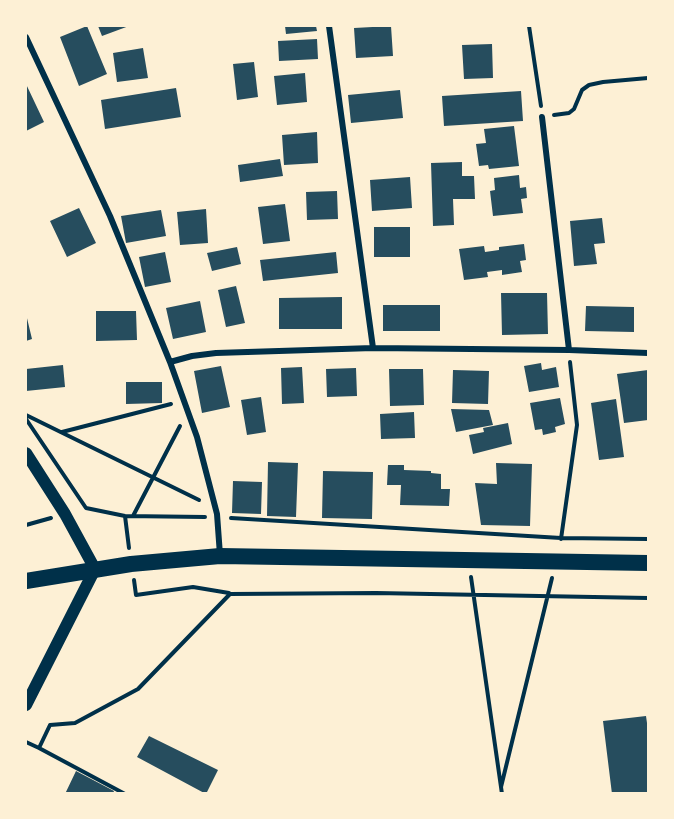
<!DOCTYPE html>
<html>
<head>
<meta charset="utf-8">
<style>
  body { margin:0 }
  #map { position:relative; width:674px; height:819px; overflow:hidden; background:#fdf0d5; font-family:"PT Sans Narrow",sans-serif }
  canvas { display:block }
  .frame { position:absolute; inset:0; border:27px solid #fdf0d5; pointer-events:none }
</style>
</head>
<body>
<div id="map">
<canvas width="674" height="819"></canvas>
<div class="frame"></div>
</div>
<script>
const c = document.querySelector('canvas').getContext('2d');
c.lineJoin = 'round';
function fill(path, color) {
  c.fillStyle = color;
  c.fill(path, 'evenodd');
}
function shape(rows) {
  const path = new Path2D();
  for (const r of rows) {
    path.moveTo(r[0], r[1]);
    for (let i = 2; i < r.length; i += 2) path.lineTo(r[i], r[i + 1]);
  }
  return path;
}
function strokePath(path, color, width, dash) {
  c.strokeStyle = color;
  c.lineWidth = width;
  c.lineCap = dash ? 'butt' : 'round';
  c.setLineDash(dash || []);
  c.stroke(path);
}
fill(shape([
  [87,26,107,74,79,86,60,37],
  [98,26,129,26,102,36],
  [285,26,316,26,317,31,286,34],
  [391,26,393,56,356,58,354,28],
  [317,39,318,59,279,61,278,41],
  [492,44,493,78,464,79,462,45],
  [143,48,148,78,117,82,113,53],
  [254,62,258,97,237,100,233,64],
  [305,73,307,102,277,105,274,76],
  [26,84,44,122,26,131],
  [176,88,181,117,105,129,101,100],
  [400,90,403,118,351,123,348,95],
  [521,91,523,121,444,126,442,96],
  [514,126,519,166,489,169,488,165,479,166,476,144,486,143,484,129],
  [317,132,318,163,284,165,282,135],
  [280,159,283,176,240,182,238,165],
  [462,162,462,176,474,176,475,199,453,199,454,225,433,226,431,163],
  [519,175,520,188,526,187,527,198,521,199,523,213,493,216,490,191,495,190,494,178],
  [410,177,412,208,372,211,370,180],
  [337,191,338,219,307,220,306,192],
  [285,204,290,241,263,244,258,207],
  [79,208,96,243,67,257,50,221],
  [206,209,208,243,180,245,177,212],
  [161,210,166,236,126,243,121,216],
  [602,218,605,243,594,244,597,264,574,266,570,221],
  [374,227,410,227,410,257,374,257],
  [524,244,526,260,520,261,522,272,502,275,502,270,487,272,488,277,464,280,459,249,484,246,485,252,499,250,499,247],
  [237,247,241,264,212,271,207,253],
  [165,252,171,282,145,287,139,257],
  [336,252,338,273,263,281,260,260],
  [236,286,245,323,226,327,218,290],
  [501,293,547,293,548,334,502,335],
  [342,297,342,329,279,329,279,298],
  [200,301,206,332,173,339,166,308],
  [383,305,440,305,440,331,383,331],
  [586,306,634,307,634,332,585,331],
  [96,311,136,311,137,340,96,341],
  [26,314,32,339,26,341],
  [541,363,542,370,556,367,559,387,529,392,524,366],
  [63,365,65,387,26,391,26,369],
  [221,366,230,407,202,413,194,371],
  [302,367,304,403,282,404,281,368],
  [356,368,357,396,327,397,326,369],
  [389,369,423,369,424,405,390,406],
  [453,370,489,371,488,404,452,403],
  [648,370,648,420,624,423,617,374],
  [126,382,162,382,162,403,126,404],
  [261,397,266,432,247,435,241,400],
  [560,398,565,424,555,427,556,432,543,435,542,429,535,430,530,403],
  [616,399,624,457,599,460,591,403],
  [451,409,489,410,493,425,456,432],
  [414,412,415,438,381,439,380,414],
  [508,423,512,444,473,454,469,435,484,432,483,428],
  [268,462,298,463,296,517,267,516],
  [496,463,532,464,530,526,481,525,475,483,497,484],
  [388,465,404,465,404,470,431,471,431,473,441,474,441,489,450,489,449,506,400,505,401,485,387,485],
  [323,471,373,472,372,519,322,518],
  [233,481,262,482,261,514,232,513],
  [646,716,648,730,648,794,612,794,603,721],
  [149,736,218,770,206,794,137,757],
  [76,771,114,791,113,794,65,794]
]), '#264d5e');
strokePath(shape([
  [529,26,541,106],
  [554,115,569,113,574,109,582,90,589,85,603,82,648,78],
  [26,415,199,500],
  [26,419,86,508,125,516,205,517],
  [62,432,171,404],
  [125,516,129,548],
  [133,516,180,426],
  [231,518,561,538,648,539],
  [26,525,51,518],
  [561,539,577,425,570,362],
  [471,577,502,794],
  [134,580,136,595,193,587,229,593],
  [26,742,39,748,50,725,75,723,138,689,230,594,376,593,648,598],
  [39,748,125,794],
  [501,787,552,578]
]), '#003049', 4);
strokePath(shape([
  [329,26,373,348],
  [26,37,110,216,170,362,197,437,217,514,220,555],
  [542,117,569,350],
  [170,362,192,356,216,353,373,348,569,350,648,353]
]), '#003049', 6);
strokePath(shape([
  [26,453,65,514,95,569,26,705]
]), '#003049', 12);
strokePath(shape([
  [26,581,131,564,220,556,648,563]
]), '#003049', 16);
</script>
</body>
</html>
